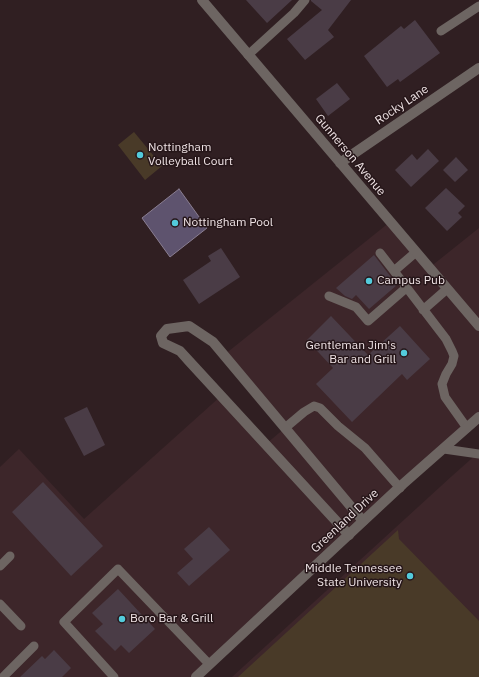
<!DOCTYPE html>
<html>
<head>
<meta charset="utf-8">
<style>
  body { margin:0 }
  canvas { display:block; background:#301f22 }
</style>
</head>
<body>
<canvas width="479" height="677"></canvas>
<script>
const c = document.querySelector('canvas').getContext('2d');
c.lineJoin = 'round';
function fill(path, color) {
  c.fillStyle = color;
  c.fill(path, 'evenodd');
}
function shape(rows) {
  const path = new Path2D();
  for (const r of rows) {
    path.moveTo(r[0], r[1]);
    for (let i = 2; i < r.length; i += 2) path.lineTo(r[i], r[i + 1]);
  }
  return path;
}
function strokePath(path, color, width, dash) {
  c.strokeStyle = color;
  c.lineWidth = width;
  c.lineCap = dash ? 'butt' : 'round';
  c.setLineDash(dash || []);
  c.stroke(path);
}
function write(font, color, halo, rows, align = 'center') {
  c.font = font + ' "IBM Plex Sans",sans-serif';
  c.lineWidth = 3;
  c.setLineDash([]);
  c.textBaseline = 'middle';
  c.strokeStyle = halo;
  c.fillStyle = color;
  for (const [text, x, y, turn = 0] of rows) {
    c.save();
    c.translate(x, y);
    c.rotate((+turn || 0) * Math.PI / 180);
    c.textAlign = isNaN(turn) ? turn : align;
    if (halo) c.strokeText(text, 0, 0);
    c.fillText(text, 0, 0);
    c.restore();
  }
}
fill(shape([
  [390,222,429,268,479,228,479,418,196,677,0,677,0,467,19,449,84,519,221,396,266,444,285,428,224,355],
  [479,452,479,677,232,677,452,476]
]), '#3d262a');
fill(shape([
  [134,132,162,166,145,180,118,145],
  [398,530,399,539,479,621,479,677,238,677]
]), '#493a28');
const water = shape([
  [179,189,207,228,170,257,142,218,179,189]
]);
fill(water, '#5e536e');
strokePath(water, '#8a7e92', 1);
fill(shape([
  [246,0,292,0,267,23],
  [311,0,351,0,328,30,334,37,305,60,287,39,322,10,311,1],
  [415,20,440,53,400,82,398,79,387,87,364,56,401,26,404,29],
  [337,83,350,99,328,116,316,99],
  [428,149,439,161,411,187,395,170,412,154,417,160],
  [456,157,468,170,455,182,443,170],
  [446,188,465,206,458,213,462,217,447,231,425,208],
  [221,248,240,277,199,304,183,280,211,261,208,256],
  [374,255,397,285,369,309,356,295,352,299,345,296,336,288],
  [331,316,368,355,400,326,430,359,407,380,402,374,352,422,316,384,333,368,307,340],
  [87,407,105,445,84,456,64,418],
  [43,482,103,546,71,576,12,512],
  [209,527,230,550,189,586,177,573,193,559,184,549],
  [118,589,155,629,129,653,121,645,115,651,95,631,103,624,92,613],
  [54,650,71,668,62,677,20,677,42,656,45,659]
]), '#4a3c46');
strokePath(shape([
  [441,31,479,6],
  [248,55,294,13,305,0],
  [416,252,394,271,446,339,452,351,454,356,452,364,446,374,442,384,445,397,467,428],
  [380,253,394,271],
  [329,296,356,307,368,321,406,288],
  [423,310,447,289],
  [285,428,304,412,314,406,320,408,338,426,365,448,400,488],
  [444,449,479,454],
  [0,566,10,556],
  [0,604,21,626],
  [3,677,34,646],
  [114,677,64,622,118,569,209,664]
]), '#6d6562', 9);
strokePath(shape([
  [202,0,479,326],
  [340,163,479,68],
  [349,535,189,361,180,351,163,343,161,336,167,329,189,326,213,342,363,521]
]), '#6d6562', 10);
strokePath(shape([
  [196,677,403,484,479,417]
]), '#6d6562', 10);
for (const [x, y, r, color] of [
  [140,155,4,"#53cbdb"],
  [175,223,4,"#53cbdb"],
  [369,281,4,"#53cbdb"],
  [404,353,4,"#53cbdb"],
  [410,576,4,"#53cbdb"],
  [122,619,4,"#53cbdb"]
]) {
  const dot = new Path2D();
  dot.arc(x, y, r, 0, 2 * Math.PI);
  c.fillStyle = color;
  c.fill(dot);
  strokePath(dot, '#261619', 1.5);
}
write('12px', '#efe3e5', '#261619', [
  ["Rocky Lane",402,105,-34],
  ["Gunnerson Avenue",350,155,50],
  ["Greenland Drive",345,521,-43]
]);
write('12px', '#efe3e5', '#261619', [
  ["Nottingham",148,148],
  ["Volleyball Court",148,162],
  ["Nottingham Pool",183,223],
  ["Campus Pub",377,281],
  ["Gentleman Jim's",396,346,"right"],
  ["Bar and Grill",396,360,"right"],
  ["Middle Tennessee",402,569,"right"],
  ["State University",402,583,"right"],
  ["Boro Bar & Grill",130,619]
], 'left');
</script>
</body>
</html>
